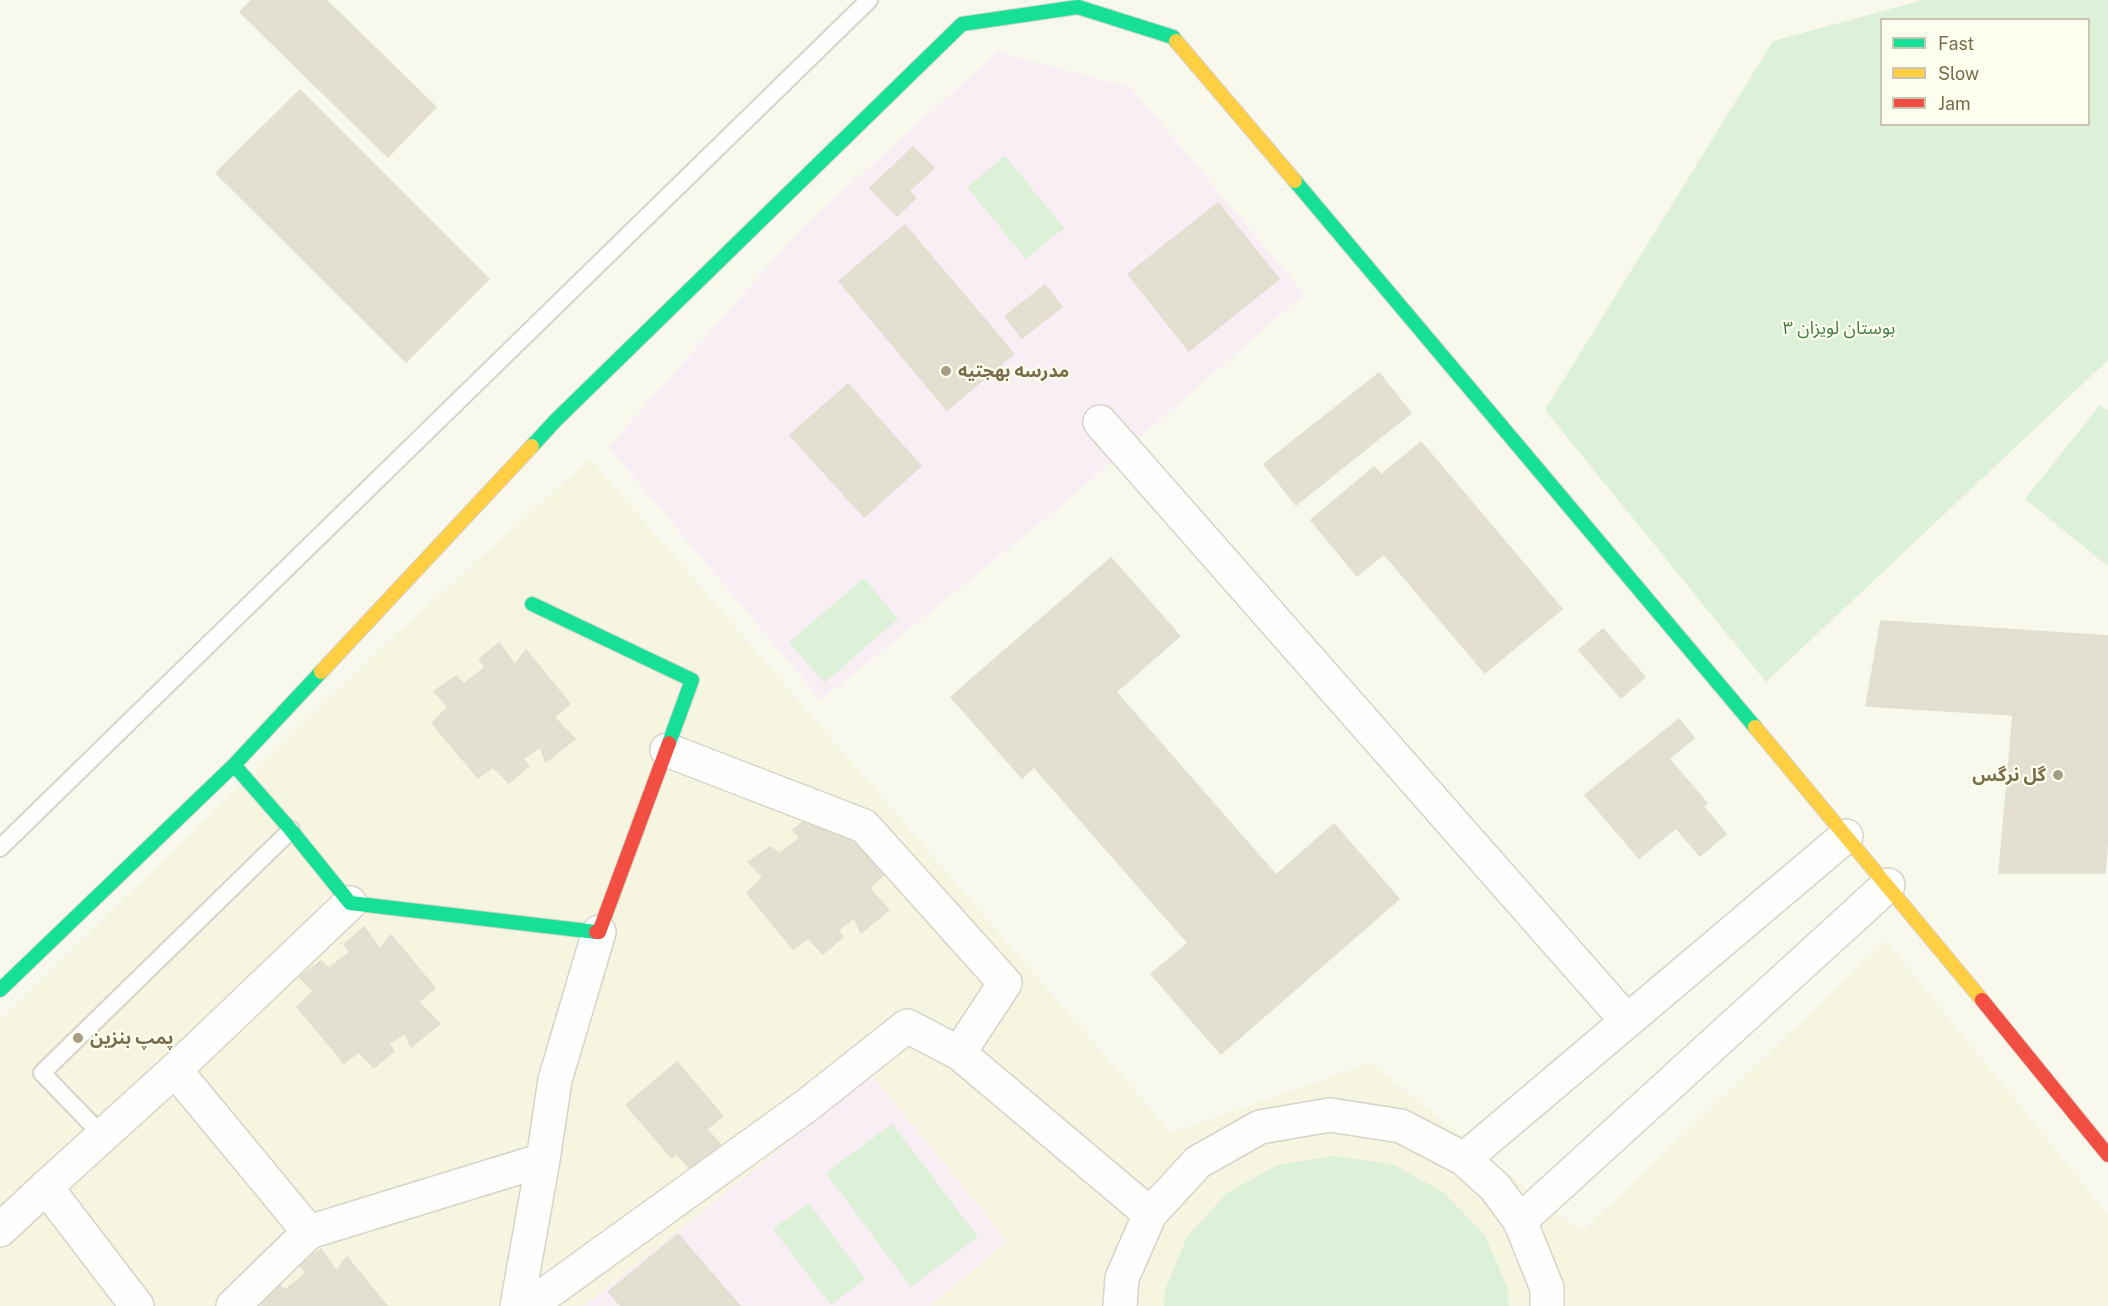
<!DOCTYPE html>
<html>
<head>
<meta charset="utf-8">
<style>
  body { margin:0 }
  #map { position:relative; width:2108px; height:1306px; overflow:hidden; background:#f8f8ed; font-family:"Public Sans",sans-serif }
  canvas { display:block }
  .legend { position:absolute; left:1880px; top:18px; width:210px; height:108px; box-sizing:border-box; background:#fffff0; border:2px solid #c9c5ae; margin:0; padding:8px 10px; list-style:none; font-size:18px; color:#796d4b }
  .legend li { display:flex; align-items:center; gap:12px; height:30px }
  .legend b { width:30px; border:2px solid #c9c5ae }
</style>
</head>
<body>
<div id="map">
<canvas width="2108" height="1306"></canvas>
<ul class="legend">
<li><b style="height:8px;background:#16e098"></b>Fast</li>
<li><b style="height:8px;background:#ffcf43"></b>Slow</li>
<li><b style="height:8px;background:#f24e42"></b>Jam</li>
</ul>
</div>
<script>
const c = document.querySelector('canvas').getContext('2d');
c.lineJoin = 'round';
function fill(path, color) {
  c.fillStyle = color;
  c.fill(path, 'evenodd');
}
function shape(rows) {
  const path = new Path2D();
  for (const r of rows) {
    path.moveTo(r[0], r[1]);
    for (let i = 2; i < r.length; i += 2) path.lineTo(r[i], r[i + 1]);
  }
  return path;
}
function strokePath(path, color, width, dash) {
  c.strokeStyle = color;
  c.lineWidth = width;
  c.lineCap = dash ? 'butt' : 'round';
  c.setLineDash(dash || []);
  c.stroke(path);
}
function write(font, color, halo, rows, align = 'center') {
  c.font = font + ' "Public Sans","Noto Sans Arabic",sans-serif';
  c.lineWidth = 4.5;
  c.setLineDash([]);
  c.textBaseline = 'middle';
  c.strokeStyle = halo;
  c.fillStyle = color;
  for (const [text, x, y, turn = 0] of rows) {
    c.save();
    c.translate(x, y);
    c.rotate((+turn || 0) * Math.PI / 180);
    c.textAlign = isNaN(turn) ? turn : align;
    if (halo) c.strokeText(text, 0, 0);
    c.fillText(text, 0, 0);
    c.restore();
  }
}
fill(shape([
  [590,459,1171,1133,1371,1063,1582,1232,1886,941,2108,1215,2108,1306,0,1306,0,1020,378,651]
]), '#f6f5e0');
fill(shape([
  [998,52,1131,88,1304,294,1057,509,821,700,609,447,803,227],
  [872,1075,1007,1241,930,1306,584,1306]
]), '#f9eef4');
fill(shape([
  [1923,0,2108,0,2108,360,1766,682,1545,410,1773,41],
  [1882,20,2088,20,2088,124,1882,124],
  [1005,156,1064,228,1026,259,967,187],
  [2100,405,2108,411,2108,566,2025,499],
  [864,578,898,619,824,683,789,642],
  [892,1124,978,1237,911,1287,826,1173],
  [1334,1156,1392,1164,1443,1192,1484,1234,1507,1287,1509,1306,1164,1306,1165,1290,1187,1237,1226,1194,1277,1165],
  [809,1203,865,1279,831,1305,773,1229]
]), '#dcf1d8');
const building = shape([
  [252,0,326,0,436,107,388,157,240,12,252,0],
  [300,90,489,279,406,362,216,173,300,90],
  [913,147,934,168,909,191,916,198,897,216,870,188,913,147],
  [1218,203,1279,279,1189,351,1128,274,1218,203],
  [905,225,1014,354,947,410,839,281,905,225],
  [1045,285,1062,307,1022,338,1005,316,1045,285],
  [1379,373,1411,413,1296,505,1264,464,1379,373],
  [848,384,921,466,864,517,790,435,848,384],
  [1421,442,1562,609,1485,673,1384,554,1357,576,1311,520,1374,467,1381,475,1421,442],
  [1111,558,1180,636,1116,692,1276,875,1334,824,1399,899,1221,1054,1151,974,1188,943,1034,767,1022,778,951,697,1111,558],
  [1881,621,2108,636,2108,834,2105,873,1999,873,2013,715,1866,706,1881,621],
  [1603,629,1645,677,1621,698,1579,650,1603,629],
  [499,643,515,665,526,650,570,704,554,717,575,739,546,762,540,747,523,759,529,766,509,783,493,767,478,778,432,723,448,707,434,691,456,676,464,684,485,667,479,659,499,643],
  [1679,719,1694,738,1669,759,1707,803,1703,806,1726,834,1700,856,1676,828,1639,858,1585,795,1679,719],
  [814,813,830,835,841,821,884,875,869,888,889,910,861,933,854,918,838,930,843,937,823,954,808,938,793,949,747,893,763,877,748,862,771,847,779,854,800,838,793,830,814,813],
  [364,927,380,949,391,935,435,988,419,1002,440,1024,411,1047,405,1033,388,1044,394,1051,374,1068,359,1052,344,1063,297,1007,313,991,299,977,321,961,329,968,350,952,344,944,364,927],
  [677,1062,723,1116,707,1129,724,1149,695,1174,677,1154,672,1158,626,1105,677,1062],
  [678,1234,740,1306,621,1306,608,1292,678,1234],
  [321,1249,336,1271,347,1257,387,1306,263,1306,255,1298,277,1283,285,1290,306,1273,300,1265,321,1249]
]);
fill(building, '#e3e0d1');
strokePath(building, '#e2dfcf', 1.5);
const lane = shape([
  [0,848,869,0],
  [103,1136,42,1073,291,830]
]);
const street = shape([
  [1100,422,1627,1021],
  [667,750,864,826,1005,983,959,1053,1150,1214],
  [1464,1159,1846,836],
  [46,1187,175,1070],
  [1520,1221,1888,885],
  [0,1230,46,1187,137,1306],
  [309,1232,175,1070,350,903],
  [233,1306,309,1232,543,1160,555,1080,599,932],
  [517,1306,543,1160],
  [529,1306,806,1106,907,1026,959,1053],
  [1120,1306,1122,1278,1150,1214,1198,1162,1260,1127,1330,1115,1401,1126,1464,1159,1495,1187,1520,1221,1547,1288,1547,1306]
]);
const fast = shape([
  [1295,181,1755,727],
  [532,446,556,420,962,24,1078,7,1173,37,1176,41],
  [532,604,692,680,669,743],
  [234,765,291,830,350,903,596,932],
  [0,990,234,765,321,672]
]);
const slow = shape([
  [1176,41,1295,181],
  [321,672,532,446],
  [1755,727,1982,1000]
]);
const jam = shape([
  [596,932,599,932,669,743],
  [1982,1000,2108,1155]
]);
strokePath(lane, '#d6d4c8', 20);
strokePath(street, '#d6d4c8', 36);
strokePath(fast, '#d5d3c7', 16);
strokePath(slow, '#d5d3c7', 16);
strokePath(jam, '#d5d3c7', 16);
strokePath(lane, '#fefefc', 16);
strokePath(street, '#fefefc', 33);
strokePath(fast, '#16e098', 14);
strokePath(slow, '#ffcf43', 14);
strokePath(jam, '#f24e42', 14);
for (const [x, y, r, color] of [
  [946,371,6,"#a59e84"],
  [2058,775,6,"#a59e84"],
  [78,1038,6,"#a59e84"]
]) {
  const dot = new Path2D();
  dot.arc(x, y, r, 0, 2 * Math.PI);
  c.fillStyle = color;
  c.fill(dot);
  strokePath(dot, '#fffff0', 2);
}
write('18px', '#427f48', '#fffff0', [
  ["بوستان لویزان ۳",1839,328]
]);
write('bold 18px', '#796d4b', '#fffff0', [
  ["مدرسه بهجتیه",958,371],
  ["گل نرگس",2046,775,"right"],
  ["پمپ بنزین",90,1038]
], 'left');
</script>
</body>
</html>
